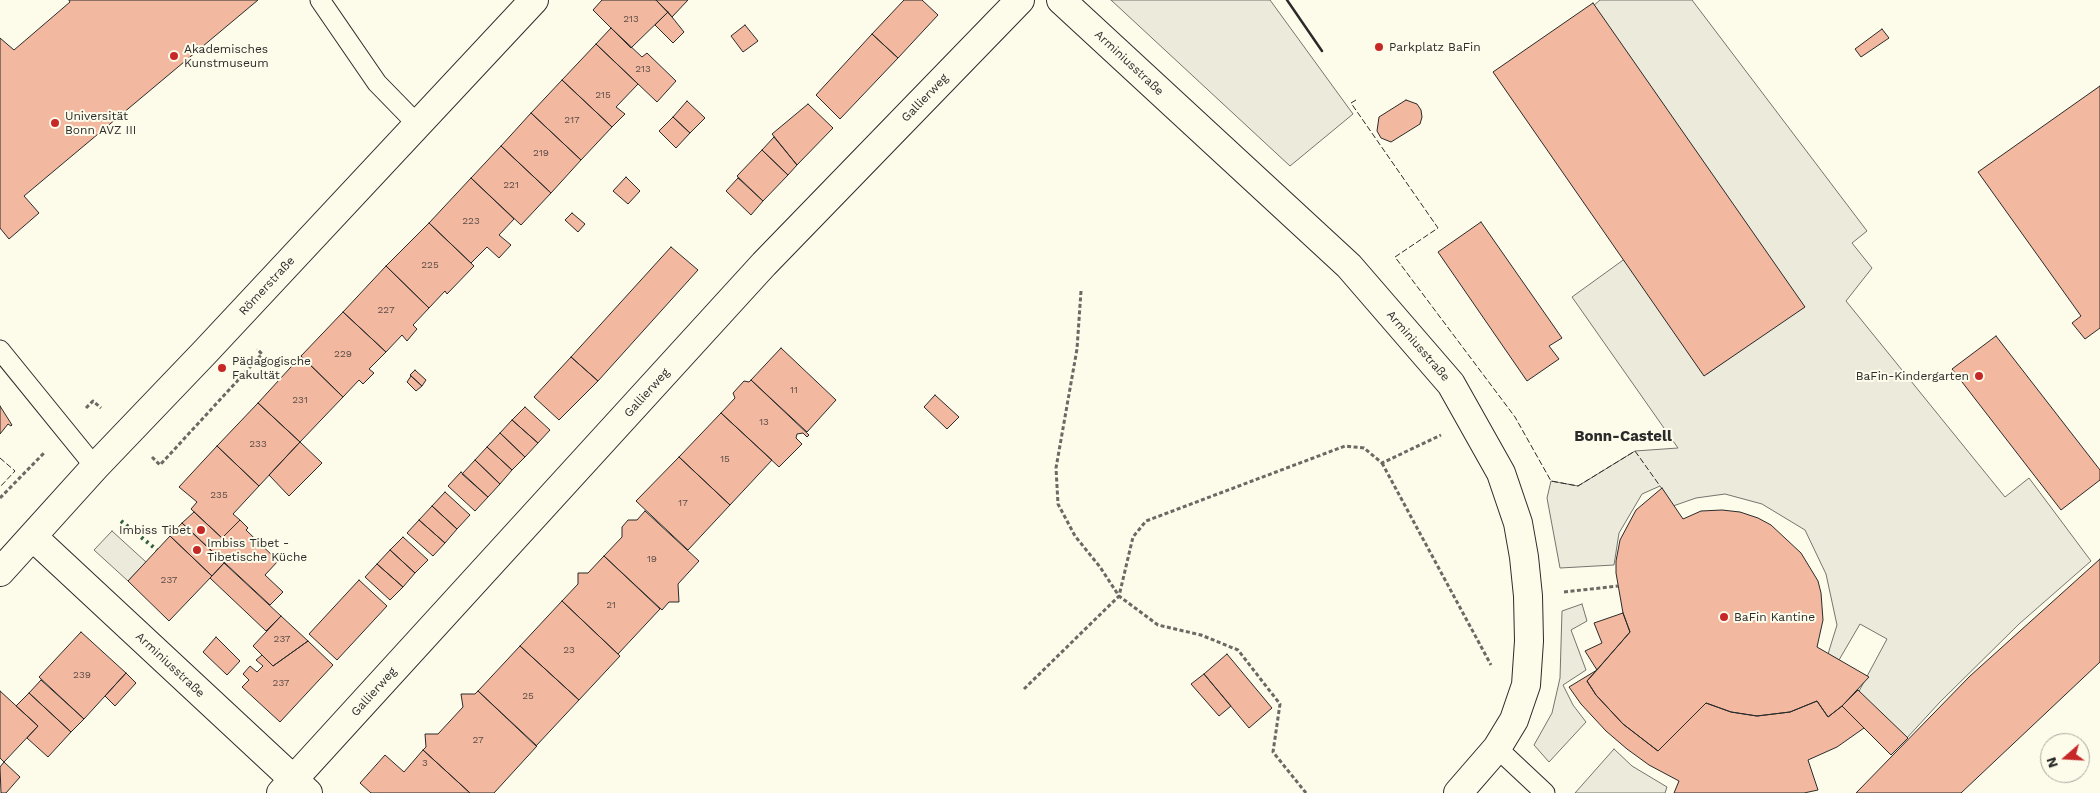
<!DOCTYPE html>
<html>
<head>
<meta charset="utf-8">
<style>
  body { margin:0 }
  #map { position:relative; width:2100px; height:793px; overflow:hidden; background:#fdfbea; font-family:"Work Sans",sans-serif }
  canvas { display:block }
  .north { position:absolute; left:2040px; top:733px; width:50px; height:50px; box-sizing:border-box; background:#fdfbea; border:1px solid #a9a89e; border-radius:50%; rotate:251deg; font-size:14px; font-weight:700; line-height:20px; text-align:center; color:#2b2b2b }
  .north::after { content:''; display:block; margin:auto; width:18px; height:22px; background:#c62828; clip-path:polygon(50% 0,100% 100%,50% 72%,0 100%) }
</style>
</head>
<body>
<div id="map">
<canvas width="2100" height="793"></canvas>
<div class="north">N</div>
</div>
<script>
const c = document.querySelector('canvas').getContext('2d');
c.lineJoin = 'round';
function fill(path, color) {
  c.fillStyle = color;
  c.fill(path, 'evenodd');
}
function shape(rows) {
  const path = new Path2D();
  for (const r of rows) {
    path.moveTo(r[0], r[1]);
    for (let i = 2; i < r.length; i += 2) path.lineTo(r[i], r[i + 1]);
  }
  return path;
}
function strokePath(path, color, width, dash) {
  c.strokeStyle = color;
  c.lineWidth = width;
  c.lineCap = dash ? 'butt' : 'round';
  c.setLineDash(dash || []);
  c.stroke(path);
}
function write(font, color, halo, rows, align = 'center') {
  c.font = font + ' "Work Sans",sans-serif';
  c.lineWidth = 4;
  c.setLineDash([]);
  c.textBaseline = 'middle';
  c.strokeStyle = halo;
  c.fillStyle = color;
  for (const [text, x, y, turn = 0] of rows) {
    c.save();
    c.translate(x, y);
    c.rotate((+turn || 0) * Math.PI / 180);
    c.textAlign = isNaN(turn) ? turn : align;
    if (halo) c.strokeText(text, 0, 0);
    c.fillText(text, 0, 0);
    c.restore();
  }
}
const green = shape([
  [1111,0,1270,0,1353,114,1290,166,1111,0],
  [1600,0,1692,0,1867,231,1852,243,1872,268,1846,301,2005,497,2029,478,2091,561,2019,624,1940,702,1905,740,1857,695,1887,639,1860,624,1839,660,1828,654,1837,625,1826,574,1805,530,1762,504,1725,494,1696,498,1673,506,1660,486,1642,494,1619,533,1614,565,1560,568,1547,498,1551,481,1578,486,1635,451,1678,448,1572,297,1626,258,1707,374,1803,306,1592,7,1600,0],
  [112,531,146,562,128,581,94,550,112,531],
  [1582,604,1587,621,1571,630,1586,670,1563,685,1573,705,1586,722,1549,762,1534,745,1552,713,1560,678,1562,611,1582,604],
  [1614,749,1632,766,1667,787,1665,793,1575,793,1614,749]
]);
fill(green, '#ecebdb');
strokePath(green, '#74746e', 1);
const building = shape([
  [69,0,258,0,24,196,39,213,9,239,0,228,0,38,14,50,70,2,69,0],
  [602,0,656,0,668,12,631,48,593,10,602,0],
  [656,0,688,0,672,17,656,0],
  [904,0,922,0,938,15,898,58,872,34,904,0],
  [1593,3,1805,307,1704,376,1493,72,1593,3],
  [668,12,684,32,673,43,655,25,668,12],
  [745,25,758,41,743,52,731,36,745,25],
  [611,28,642,57,647,53,676,81,657,102,596,44,611,28],
  [1882,29,1889,38,1861,57,1855,49,1882,29],
  [872,34,898,58,840,119,816,95,872,34],
  [596,44,638,84,616,107,625,114,612,127,562,80,596,44],
  [562,80,612,127,581,160,531,113,562,80],
  [2100,86,2100,328,2085,339,2072,323,2081,316,1978,172,2100,86],
  [1406,100,1417,104,1421,110,1422,117,1420,124,1391,142,1381,138,1377,131,1379,117,1406,100],
  [687,101,705,118,690,133,673,117,687,101],
  [808,104,833,128,797,165,772,134,808,104],
  [531,113,581,160,551,193,501,146,531,113],
  [673,117,690,133,676,148,659,131,673,117],
  [774,137,797,165,788,175,762,150,774,137],
  [501,146,551,193,521,225,471,178,501,146],
  [762,150,788,175,763,201,737,176,762,150],
  [626,177,640,191,628,204,613,191,626,177],
  [471,178,514,219,499,235,511,245,499,258,487,247,471,263,429,223,471,178],
  [738,178,763,201,751,215,726,191,738,178],
  [572,213,585,224,578,232,565,220,572,213],
  [1481,222,1562,338,1549,346,1559,359,1527,381,1438,252,1481,222],
  [429,223,474,266,447,294,445,291,429,308,386,266,429,223],
  [671,247,698,270,598,381,571,357,671,247],
  [386,266,429,308,413,325,417,329,407,341,402,335,386,352,343,312,386,266],
  [343,312,386,352,369,369,374,373,363,384,359,380,343,397,301,356,343,312],
  [1996,336,2100,470,2100,480,2061,510,1952,369,1996,336],
  [781,348,836,400,807,432,751,380,781,348],
  [301,356,343,397,300,442,258,403,301,356],
  [571,357,598,381,559,420,534,397,571,357],
  [415,370,426,380,422,386,410,375,415,370],
  [411,376,422,386,416,391,407,382,411,376],
  [751,380,809,435,807,437,803,433,797,434,796,438,802,444,779,467,721,413,735,398,733,393,744,381,749,382,751,380],
  [935,395,959,417,947,429,924,407,935,395],
  [258,403,300,442,259,486,217,446,258,403],
  [0,406,12,425,11,426,8,424,0,434,0,406],
  [525,407,550,430,538,443,512,420,525,407],
  [721,413,772,460,730,505,679,457,721,413],
  [512,420,538,443,525,457,500,433,512,420],
  [500,433,525,457,512,470,487,447,500,433],
  [300,442,322,463,289,496,269,475,300,442],
  [217,446,259,486,233,514,240,520,222,538,191,509,197,502,179,487,217,446],
  [487,447,512,470,500,484,475,460,487,447],
  [679,457,730,505,688,550,636,501,679,457],
  [475,460,500,484,488,497,462,474,475,460],
  [461,472,488,497,475,511,448,486,461,472],
  [1662,488,1683,519,1701,511,1722,510,1740,512,1758,518,1771,525,1801,553,1818,581,1821,593,1823,620,1817,647,1869,677,1842,706,1828,717,1817,701,1790,712,1757,716,1731,712,1706,703,1658,751,1623,724,1596,695,1587,681,1630,632,1623,613,1616,573,1616,561,1620,540,1636,510,1662,488],
  [445,492,470,515,457,529,432,506,445,492],
  [432,506,457,529,445,543,419,520,432,506],
  [645,511,699,561,678,584,679,602,669,602,662,610,604,556,622,537,622,527,628,520,637,520,645,511],
  [194,512,222,538,240,520,248,528,246,530,278,561,265,575,283,592,270,605,182,523,194,512],
  [419,520,445,543,433,556,407,533,419,520],
  [182,523,224,563,212,576,170,536,182,523],
  [170,536,212,576,169,621,128,581,170,536],
  [403,537,428,560,415,573,390,550,403,537],
  [390,550,415,573,403,587,377,564,390,550],
  [604,556,660,609,618,654,562,601,578,584,578,573,588,573,604,556],
  [2100,559,2100,662,1961,793,1856,793,1970,676,2100,559],
  [224,563,281,616,266,631,210,578,224,563],
  [377,564,403,587,390,600,365,577,377,564],
  [359,580,387,606,337,660,309,634,359,580],
  [562,601,620,656,579,700,520,646,562,601],
  [1623,613,1630,632,1597,670,1585,651,1602,643,1594,623,1623,613],
  [281,616,308,641,273,666,253,646,281,616],
  [81,632,126,673,84,719,39,677,81,632],
  [216,637,240,661,227,675,203,652,216,637],
  [308,641,333,665,280,722,242,687,249,680,243,674,250,666,257,672,263,666,256,660,262,655,273,666,308,641],
  [520,646,579,700,536,746,478,691,520,646],
  [1227,654,1272,708,1249,728,1204,674,1227,654],
  [1597,670,1587,681,1596,695,1623,724,1658,751,1706,703,1731,712,1757,716,1790,712,1817,701,1828,717,1842,706,1864,728,1837,747,1808,760,1818,790,1804,793,1674,793,1679,781,1649,765,1627,749,1606,731,1581,704,1569,687,1597,670],
  [126,673,136,683,115,706,105,696,126,673],
  [1204,674,1231,706,1219,716,1191,684,1204,674],
  [41,680,84,719,71,732,29,693,41,680],
  [1858,690,1908,738,1891,755,1842,706,1858,690],
  [0,691,38,726,4,762,0,758,0,691],
  [478,691,537,746,494,793,470,793,423,750,426,747,425,734,438,734,463,707,461,694,475,694,478,691],
  [29,693,71,732,48,757,27,738,38,726,16,706,29,693],
  [423,750,470,793,371,793,360,783,385,755,404,772,423,750],
  [4,762,20,777,6,793,1,793,0,767,4,762]
]);
fill(building, '#f2b8a0');
strokePath(building, '#2b2b2b', 1);
const service = shape([
  [320,0,377,83,417,124],
  [0,350,95,467],
  [1497,748,1545,793]
]);
const minor = shape([
  [1061,0,1349,266,1451,384,1501,473,1518,523,1524,557,1528,596,1529,641,1526,685,1514,720,1497,748,1458,793],
  [33,537,308,793],
  [281,793,764,264,1020,0]
]);
const tertiary = shape([
  [0,572,95,467,206,351,534,0]
]);
strokePath(service, '#2b2b2b', 21);
strokePath(minor, '#2b2b2b', 30);
strokePath(tertiary, '#2b2b2b', 30);
strokePath(shape([
  [1081,291,1077,349,1056,468,1058,504,1075,536,1100,567,1119,596,1158,625,1201,635,1238,650,1280,704,1273,752,1306,793],
  [86,408,93,401,101,408],
  [152,457,160,465,262,354,257,349],
  [1382,463,1491,665],
  [0,498,44,453],
  [1564,592,1618,586],
  [1024,689,1119,596,1133,537,1146,521,1345,446,1364,448,1382,463,1441,435]
]), '#6a6964', 3, [4, 2.5]);
strokePath(service, '#fdfbea', 19);
strokePath(minor, '#fdfbea', 28);
strokePath(tertiary, '#fdfbea', 28);
strokePath(shape([
  [121,521,157,550]
]), '#34623c', 4, [2.5, 4]);
strokePath(shape([
  [1356,100,1351,103,1438,228,1395,257,1515,417,1551,481,1578,486,1635,451,1660,486],
  [0,458,15,471,0,487]
]), '#2b2b2b', 1, [6, 2.5]);
strokePath(shape([
  [1287,0,1322,51]
]), '#2b2b2b', 2.5);
for (const [x, y, r, color] of [
  [1379,47,5,"#c62828"],
  [174,56,5,"#c62828"],
  [55,123,5,"#c62828"],
  [222,368,5,"#c62828"],
  [1979,376,5,"#c62828"],
  [201,530,5,"#c62828"],
  [197,550,5,"#c62828"],
  [1724,617,5,"#c62828"]
]) {
  const dot = new Path2D();
  dot.arc(x, y, r, 0, 2 * Math.PI);
  c.fillStyle = color;
  c.fill(dot);
  strokePath(dot, '#fdfbea', 2);
}
write('10px', '#5d4e48', null, [
  ["213",631,19],
  ["213",643,69],
  ["215",603,95],
  ["217",572,120],
  ["219",541,153],
  ["221",511,185],
  ["223",471,221],
  ["225",430,265],
  ["227",386,310],
  ["229",343,354],
  ["11",794,390],
  ["231",300,400],
  ["13",764,422],
  ["233",258,444],
  ["15",725,459],
  ["235",219,495],
  ["17",683,503],
  ["19",652,559],
  ["237",169,580],
  ["21",611,605],
  ["237",282,639],
  ["23",569,650],
  ["239",82,675],
  ["237",281,683],
  ["25",528,696],
  ["27",478,740],
  ["3",425,763]
]);
write('12px', '#2b2b2b', '#fdfbea', [
  ["Parkplatz BaFin",1389,47],
  ["Akademisches",184,49],
  ["Kunstmuseum",184,63],
  ["Universität",65,116],
  ["Bonn AVZ III",65,130],
  ["Pädagogische",232,361],
  ["Fakultät",232,375],
  ["BaFin-Kindergarten",1969,376,"right"],
  ["Imbiss Tibet",191,530,"right"],
  ["Imbiss Tibet -",207,543],
  ["Tibetische Küche",207,557],
  ["BaFin Kantine",1734,617]
], 'left');
write('12px', '#2b2b2b', '#fdfbea', [
  ["Arminiusstraße",1129,63,43],
  ["Gallierweg",925,98,-46],
  ["Römerstraße",267,286,-47],
  ["Arminiusstraße",1418,346,49],
  ["Gallierweg",647,393,-48],
  ["Arminiusstraße",170,665,43],
  ["Gallierweg",374,692,-48]
]);
write('bold 15px', '#2b2b2b', '#fdfbea', [
  ["Bonn-Castell",1623,437]
]);
</script>
</body>
</html>
